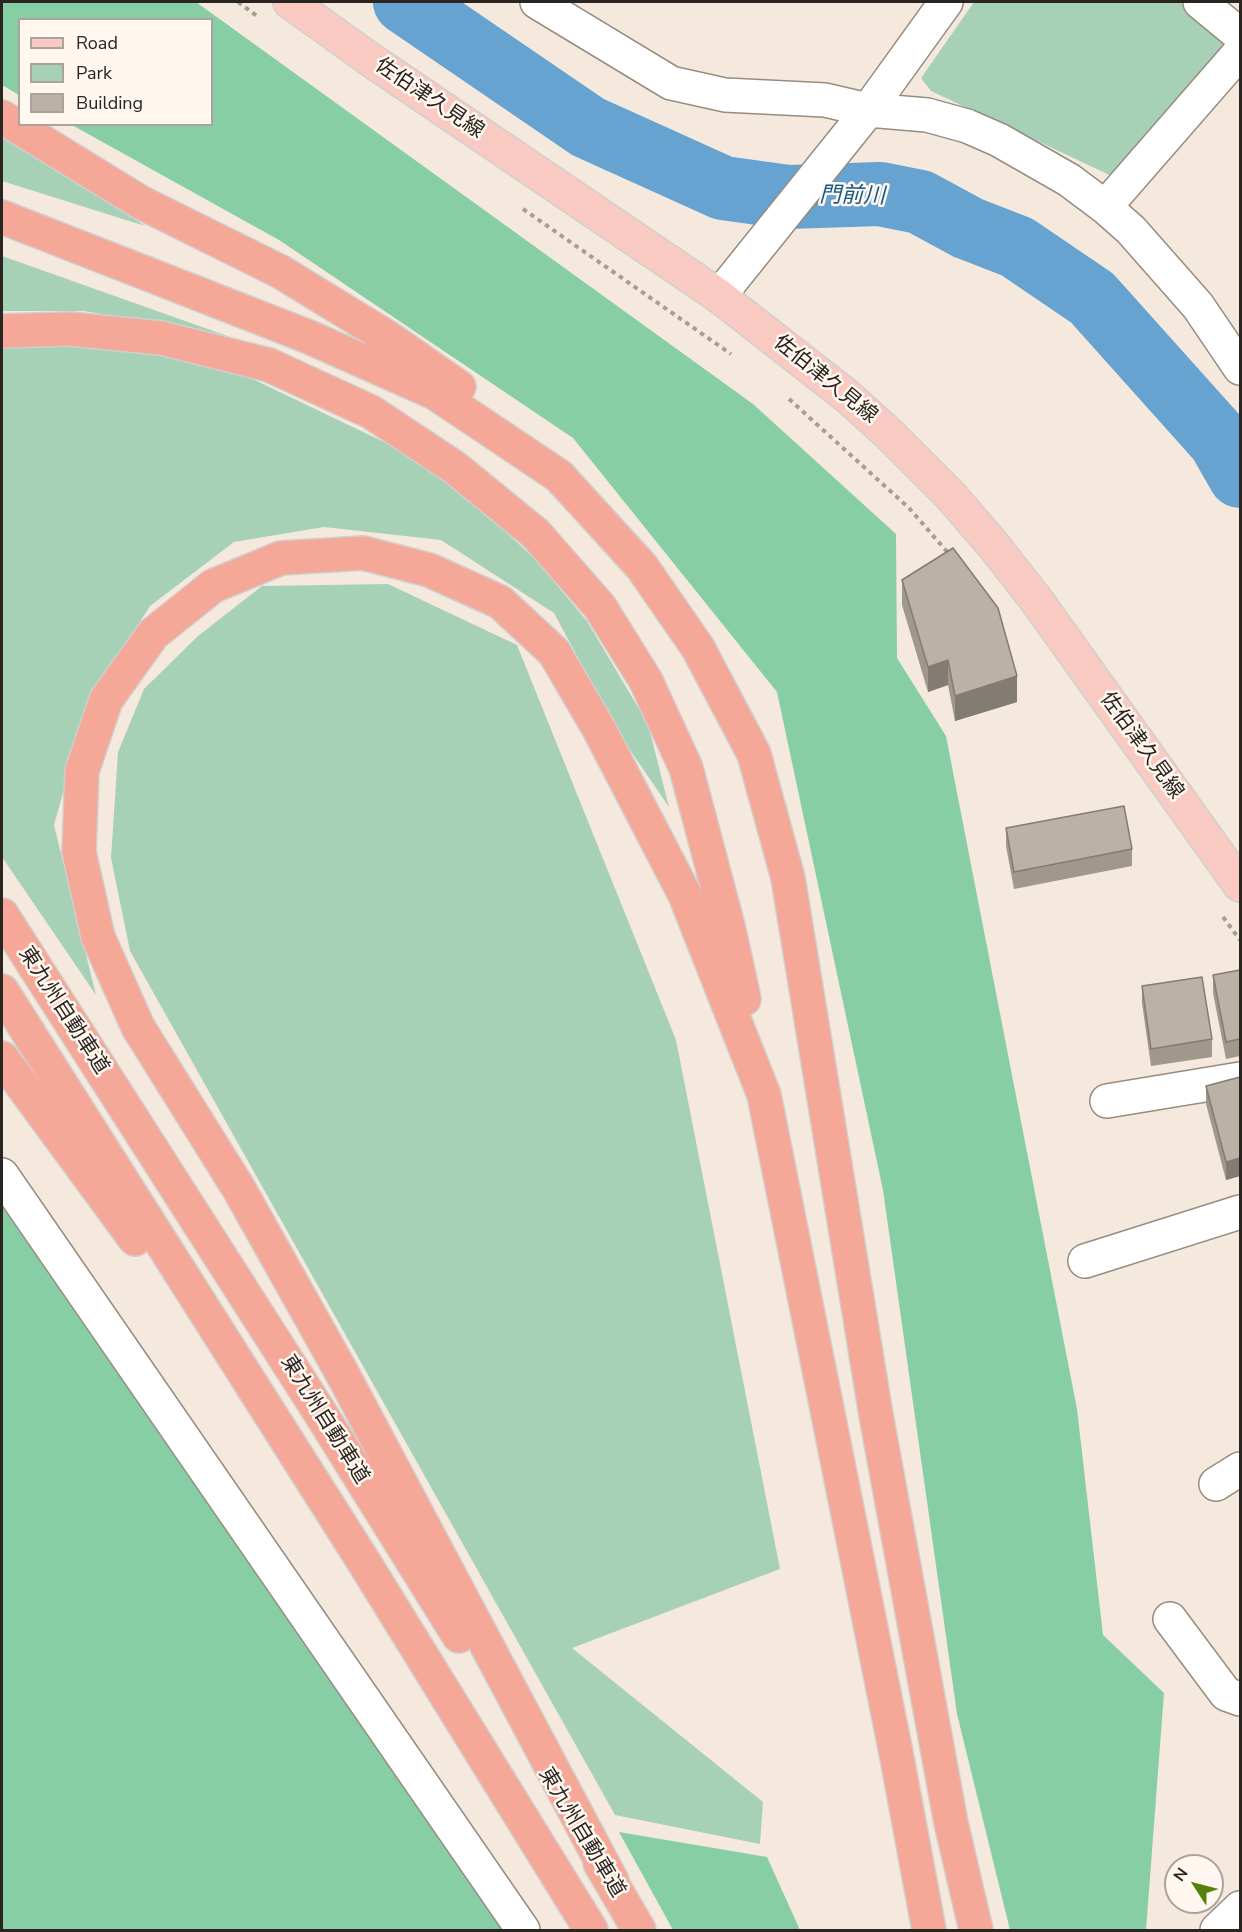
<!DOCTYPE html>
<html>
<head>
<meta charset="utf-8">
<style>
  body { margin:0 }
  #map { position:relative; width:1242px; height:1932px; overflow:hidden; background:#f5e9dd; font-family:"Nunito Sans",sans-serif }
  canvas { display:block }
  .frame { position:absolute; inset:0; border:3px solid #2a2521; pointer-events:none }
  .legend { position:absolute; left:18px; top:18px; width:195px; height:108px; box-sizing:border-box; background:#fff7f0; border:2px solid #aaa39d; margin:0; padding:8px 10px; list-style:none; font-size:18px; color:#2a2521 }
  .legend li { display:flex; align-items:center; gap:12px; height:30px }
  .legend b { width:30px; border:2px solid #aaa39d }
  .north { position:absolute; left:1164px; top:1854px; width:60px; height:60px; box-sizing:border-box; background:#fff7f0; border:2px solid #aaa39d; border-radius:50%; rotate:306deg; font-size:16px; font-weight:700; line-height:24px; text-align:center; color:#2a2521 }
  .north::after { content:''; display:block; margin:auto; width:21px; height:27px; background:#54810a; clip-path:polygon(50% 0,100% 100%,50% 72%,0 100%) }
</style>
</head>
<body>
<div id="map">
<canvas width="1242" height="1932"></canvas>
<div class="frame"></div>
<ul class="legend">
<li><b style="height:8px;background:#f9cac1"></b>Road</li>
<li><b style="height:16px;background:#a6d1b7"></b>Park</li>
<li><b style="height:16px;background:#bbb1a4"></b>Building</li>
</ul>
<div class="north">N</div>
</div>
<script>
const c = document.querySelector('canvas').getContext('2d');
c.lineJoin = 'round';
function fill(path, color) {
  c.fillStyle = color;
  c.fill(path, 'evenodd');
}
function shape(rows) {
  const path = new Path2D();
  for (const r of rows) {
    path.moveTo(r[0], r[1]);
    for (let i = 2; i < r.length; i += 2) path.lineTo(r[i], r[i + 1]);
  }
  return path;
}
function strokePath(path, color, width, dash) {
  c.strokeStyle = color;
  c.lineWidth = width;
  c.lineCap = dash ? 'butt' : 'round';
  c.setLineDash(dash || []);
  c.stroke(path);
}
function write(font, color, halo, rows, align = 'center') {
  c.font = font + ' "Nunito Sans","Noto Sans JP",sans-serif';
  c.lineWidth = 5;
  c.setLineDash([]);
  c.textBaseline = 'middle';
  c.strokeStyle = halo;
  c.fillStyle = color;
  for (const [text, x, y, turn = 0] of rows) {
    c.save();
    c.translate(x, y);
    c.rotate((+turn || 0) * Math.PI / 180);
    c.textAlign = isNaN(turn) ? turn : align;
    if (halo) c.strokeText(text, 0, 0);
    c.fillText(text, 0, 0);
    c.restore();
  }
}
fill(shape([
  [974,2,1180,2,1231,43,1116,178,931,91,921,78],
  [2,129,145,226,2,181],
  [2,256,233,338,84,311,2,311],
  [107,341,211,359,434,466,534,558,587,621,648,724,669,807,617,731,554,613,441,540,324,527,234,542,150,606,88,703,54,825,96,995,2,857,2,344],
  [388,584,517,645,676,1040,780,1569,572,1648,763,1802,760,1844,615,1815,130,951,111,858,118,752,144,689,198,636,262,586]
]), '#a6d1b7');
fill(shape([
  [2,2,196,2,753,404,896,534,897,658,946,736,1077,1409,1103,1635,1164,1693,1146,1930,1010,1930,957,1714,883,1190,777,692,573,438,279,240,72,125,212,124,212,20,20,20,19,95,2,85],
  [2,1169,511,1930,2,1930],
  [619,1832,767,1857,800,1930,673,1930]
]), '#88cea5');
strokePath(shape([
  [405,2,588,127,723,188,788,197,880,194,920,202,968,228,1017,247,1092,298,1220,441,1240,476]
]), '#66a3d0', 64);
const minor = shape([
  [537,2,671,83,725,95,825,100,868,110,927,115,967,126,999,140,1069,180,1105,207,1131,230,1198,306,1240,368],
  [1200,2,1240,35],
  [1105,207,1240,52],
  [719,296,866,113,946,2],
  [1107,1101,1240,1079],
  [2,1175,523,1930],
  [1085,1261,1240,1212],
  [1216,1484,1240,1469],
  [1170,1619,1226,1694,1240,1699],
  [1217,1930,1240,1908]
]);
const major = shape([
  [290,2,368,58,719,296,847,396,889,434,951,496,994,546,1037,601,1240,885]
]);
const highway = shape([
  [2,117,140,202,281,272,387,337,459,387],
  [2,217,309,337,435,393,559,476,642,567,698,648,754,754,788,878,876,1415,951,1823,976,1930],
  [2,331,70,329,161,338,269,365,371,412,454,467,536,534,600,607,646,681,686,768,728,926,744,999],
  [2,915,319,1411,459,1636],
  [2,991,362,1559,591,1930],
  [2,1058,135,1239],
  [600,1863,639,1930],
  [612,1881,342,1373,239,1189,138,1027,98,937,79,852,82,771,106,700,153,634,213,586,281,558,363,553,429,570,500,602,554,652,599,729,685,895,764,1095,897,1758,929,1930]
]);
strokePath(minor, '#978c81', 36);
strokePath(major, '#d0cfce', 36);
strokePath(highway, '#d0cfce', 36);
strokePath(shape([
  [238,2,257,16],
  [523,209,731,354],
  [789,399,909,508,949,554],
  [1223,917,1240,940]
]), '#a79d94', 4, [4.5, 4.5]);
strokePath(minor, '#fff', 33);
strokePath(major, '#f9cac1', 33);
strokePath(highway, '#f5a798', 33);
fill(shape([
  [902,580,1017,702,955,721,948,685,928,692,902,605],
  [1006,828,1132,849,1132,866,1014,889,1006,846],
  [1240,970,1240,1056,1226,1059,1213,993,1213,975],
  [1142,986,1212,1039,1212,1057,1151,1066,1142,1003],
  [1240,1077,1240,1176,1226,1180,1206,1104,1206,1086]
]), '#a1988d');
fill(shape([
  [948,660,948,685,928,692,928,667],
  [1017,676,1017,702,955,721,955,696],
  [1240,1158,1240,1176,1226,1180,1226,1162]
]), '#837c73');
const building = shape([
  [953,548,998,608,1017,676,955,696,948,660,928,667,902,580,953,548],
  [1124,806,1132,849,1014,872,1006,828,1124,806],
  [1240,970,1240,1039,1226,1042,1213,975,1240,970],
  [1202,977,1212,1039,1151,1049,1142,986,1202,977],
  [1240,1077,1240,1158,1226,1162,1206,1086,1240,1077]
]);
fill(building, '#bbb1a4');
strokePath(building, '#837c73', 1.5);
write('21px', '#2a2521', '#fff7f0', [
  ["佐伯津久見線",429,99,34],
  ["佐伯津久見線",825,380,39],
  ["佐伯津久見線",1141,746,54],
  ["東九州自動車道",63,1011,57],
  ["東九州自動車道",324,1420,58],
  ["東九州自動車道",581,1833,59]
]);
write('italic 22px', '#125a86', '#fff7f0', [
  ["門前川",852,197,1]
]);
</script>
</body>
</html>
